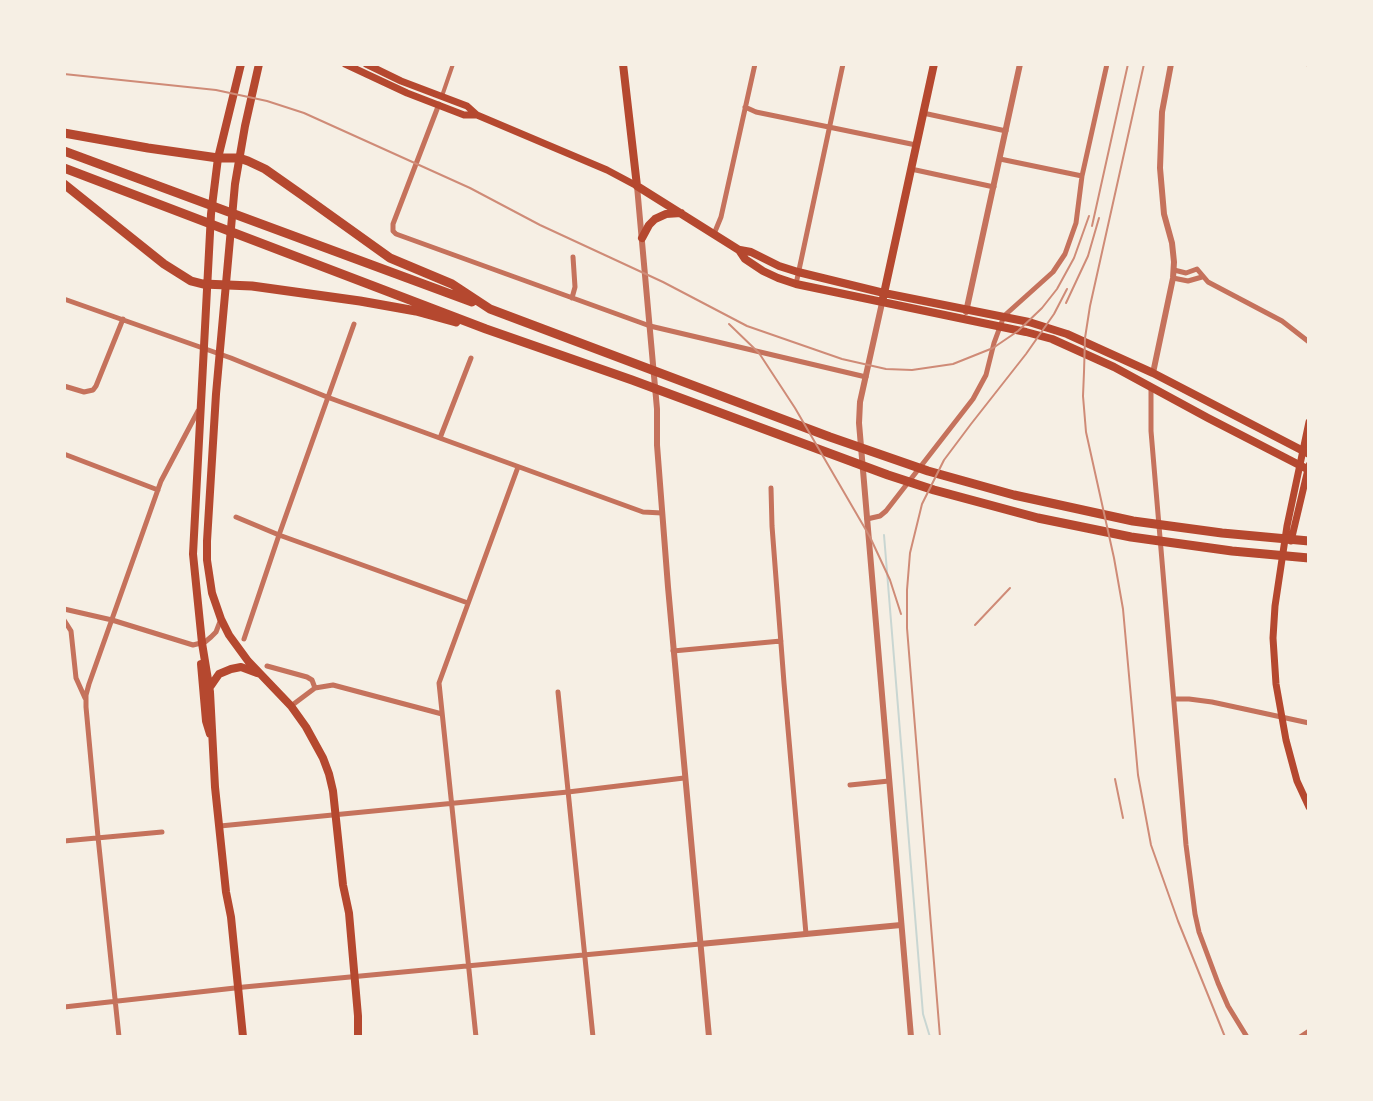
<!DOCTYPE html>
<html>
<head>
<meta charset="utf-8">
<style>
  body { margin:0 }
  #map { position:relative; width:1373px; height:1101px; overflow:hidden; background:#f6efe4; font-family:Rubik,sans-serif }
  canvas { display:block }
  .frame { position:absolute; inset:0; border:66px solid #f6efe4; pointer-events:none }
</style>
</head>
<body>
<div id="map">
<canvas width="1373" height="1101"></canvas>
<div class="frame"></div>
</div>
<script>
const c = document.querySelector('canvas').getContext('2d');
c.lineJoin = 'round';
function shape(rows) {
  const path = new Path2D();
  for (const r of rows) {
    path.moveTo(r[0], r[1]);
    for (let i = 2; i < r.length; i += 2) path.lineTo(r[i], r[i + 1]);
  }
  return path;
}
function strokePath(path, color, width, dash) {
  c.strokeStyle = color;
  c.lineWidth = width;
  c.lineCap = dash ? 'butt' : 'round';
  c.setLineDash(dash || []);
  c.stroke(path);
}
strokePath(shape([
  [884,535,923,1014,930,1037]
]), '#c9d6d2', 2);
strokePath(shape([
  [989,1037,998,1036]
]), '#c5725c', 2);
strokePath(shape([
  [442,96,453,64]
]), '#c5725c', 4);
strokePath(shape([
  [1308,64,1309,64],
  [439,104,393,224,393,231,396,234,650,326,866,377],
  [745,107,756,112,916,145],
  [923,113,1006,131],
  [1000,159,1082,176],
  [911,169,994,187],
  [714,234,721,217,755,64],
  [1174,270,1186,273,1197,269,1208,282,1282,321,1309,342],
  [1173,278,1188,281,1202,277],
  [796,284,843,64],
  [572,298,575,287,573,257],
  [64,299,231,358,327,397,643,512,662,513],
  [64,386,84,392,93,390,96,386,123,319],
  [1151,388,1151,431,1186,845,1195,914,1199,932,1218,983,1228,1006,1247,1037],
  [440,438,471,358],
  [64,454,158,490],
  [771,488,772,526,784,683,806,934],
  [236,517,279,535,468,603],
  [867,519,880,516,886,511,973,399,986,375,994,343,1004,316,1053,272,1065,254,1076,223,1082,176,1107,64],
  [64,609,112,620,193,645,205,642,211,637,216,632,221,619],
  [64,620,71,631,76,678,85,698],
  [244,639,279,535,354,324],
  [673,651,781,641],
  [267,666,307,677,312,680,315,688],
  [558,692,593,1037],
  [1174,699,1189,699,1212,702,1309,723],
  [291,706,315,688,333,685,442,714],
  [850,785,889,781],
  [220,826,568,792,684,778],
  [64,841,162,832],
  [64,1007,244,987,700,944],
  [119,1037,98,837,86,707,86,695,89,684,161,481,198,411],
  [476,1037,439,683,518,467],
  [1300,1037,1309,1031]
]), '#c5725c', 5);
strokePath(shape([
  [637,186,657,409,657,445,668,587,709,1037],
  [882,303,860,402,859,423,911,1037],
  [966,312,1020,64],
  [1153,373,1173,278,1174,262,1172,243,1164,214,1160,168,1162,112,1171,64],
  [700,944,901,925]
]), '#c5725c', 6);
strokePath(shape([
  [345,64,407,93,464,115,477,115],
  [366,64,401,81,467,106,477,115,607,170,637,186],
  [1309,422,1287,526,1275,606,1273,638,1276,684,1286,740,1297,781,1309,807],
  [1291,541,1309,465]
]), '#b5482f', 7);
strokePath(shape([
  [241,64,218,158,211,214,193,554,202,643,210,692,215,787,226,892,231,917,243,1037],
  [259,64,245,126,235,184,216,394,207,541,207,560,212,593,221,619,229,635,248,661,291,706,306,727,323,758,329,774,333,791,343,885,349,913,358,1016,358,1037],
  [623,64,637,186,739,250,745,259,763,271,778,278,796,284,1026,332,1052,339,1114,367,1208,418,1309,470],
  [642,238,649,225,655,219,666,214,681,213],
  [740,250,751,252,779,266,798,272,884,293,1029,322,1067,334,1153,373,1309,454],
  [883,298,934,64],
  [201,664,206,721,210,734],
  [210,687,219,674,231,669,241,667,257,673]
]), '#b5482f', 8);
strokePath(shape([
  [64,133,148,148,218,158,239,158,248,161,265,169,302,195,390,258,452,284,490,309,830,437,928,471,1014,495,1133,521,1222,533,1309,541],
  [64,151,472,302],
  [64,168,486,329,632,380,888,475,934,490,1038,518,1131,537,1232,551,1309,558],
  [64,184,164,264,191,281,203,284,252,286,360,301,416,311,456,322]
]), '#b5482f', 9);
strokePath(shape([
  [1144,64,1090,306,1085,338,1084,372,1083,396,1086,432,1114,558,1123,609,1138,775,1151,845,1178,921,1225,1037],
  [64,74,216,90,267,101,304,113,470,188,540,225,663,282,747,326,842,359,886,369,912,370,953,364,993,348,1018,331,1042,308,1057,289,1074,258,1089,216],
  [1092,226,1128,64],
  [1066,303,1088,256,1099,218],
  [729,324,759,353,795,408,870,537,890,580,901,614],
  [975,625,1010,588],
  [1115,779,1123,818],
  [940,1037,907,628,907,590,910,553,922,504,944,460,971,424,1026,354,1054,314,1067,289]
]), '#cf8b77', 2);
</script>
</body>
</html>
